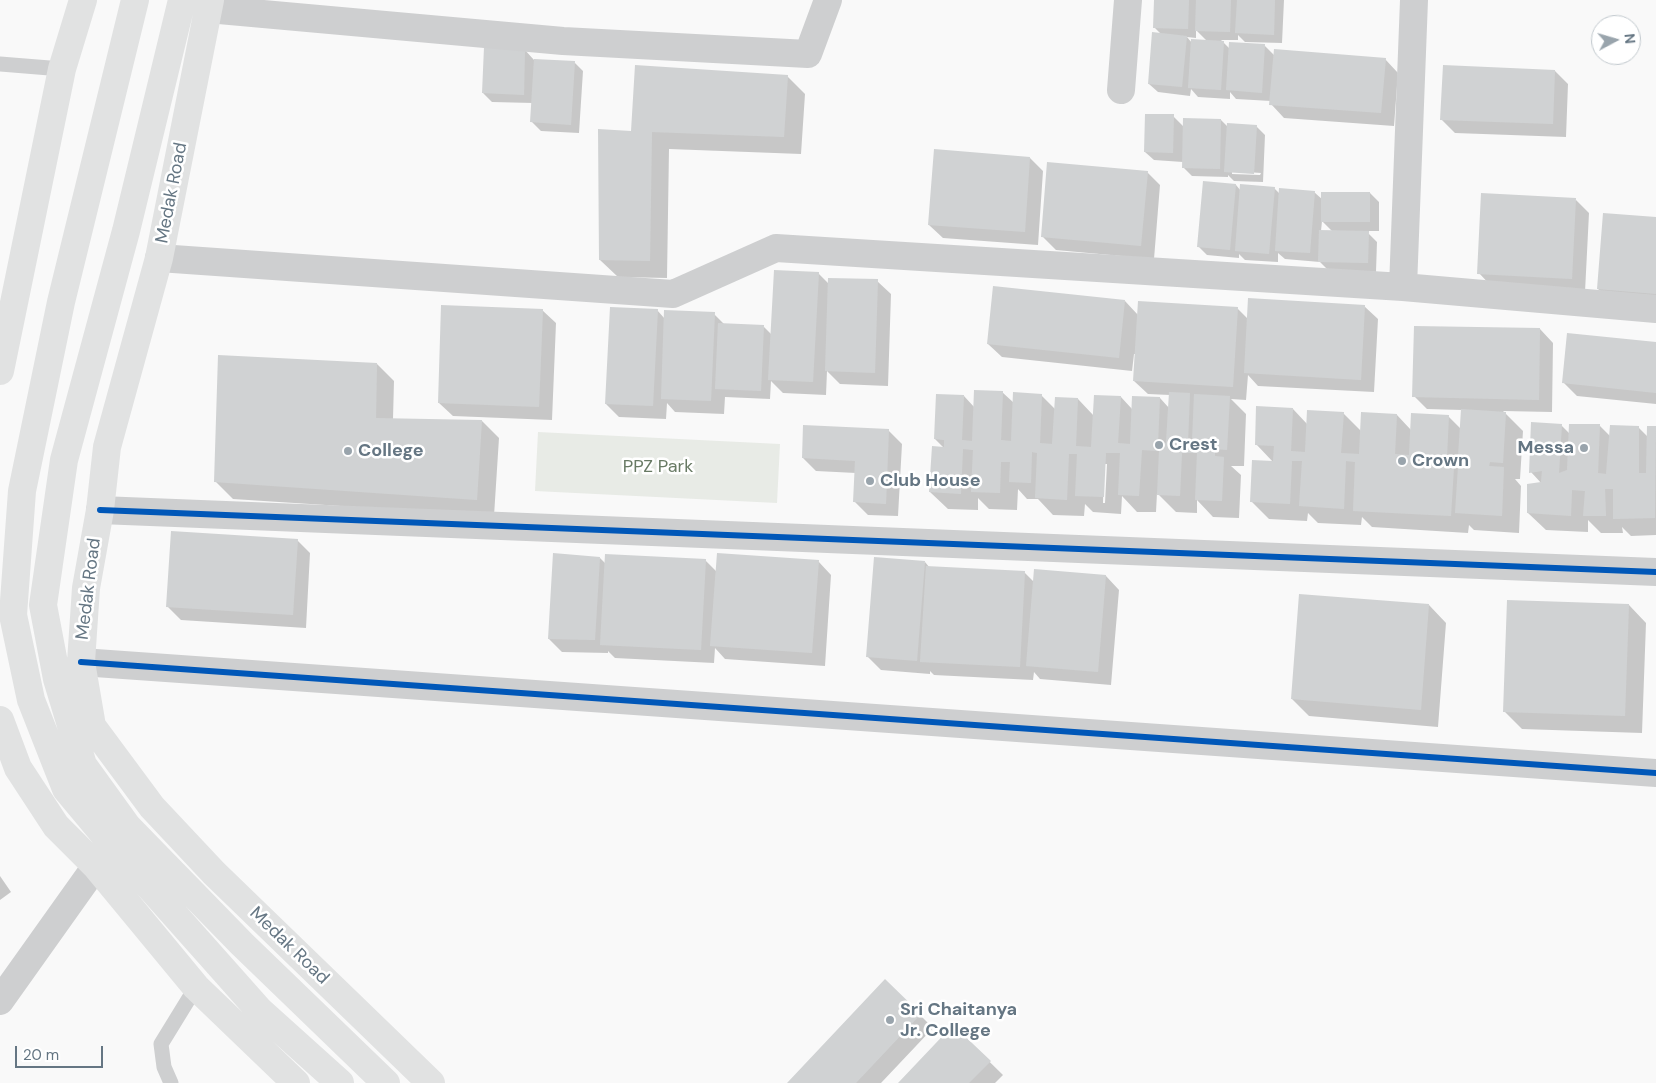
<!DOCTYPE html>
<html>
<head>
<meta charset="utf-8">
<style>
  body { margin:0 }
  #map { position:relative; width:1656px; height:1083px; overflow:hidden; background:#f9f9f9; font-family:"DM Sans",sans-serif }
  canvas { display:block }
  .north { position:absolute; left:1591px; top:15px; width:50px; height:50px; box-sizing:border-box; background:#fff; border:1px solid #c1c8cd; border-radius:50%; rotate:84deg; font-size:14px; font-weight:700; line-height:20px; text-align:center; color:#657683 }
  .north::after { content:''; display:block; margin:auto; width:18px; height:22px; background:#99a4ac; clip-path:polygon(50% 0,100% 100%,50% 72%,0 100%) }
  .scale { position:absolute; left:15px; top:1046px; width:88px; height:22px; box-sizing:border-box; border:2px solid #657683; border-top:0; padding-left:6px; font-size:15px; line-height:18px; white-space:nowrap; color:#657683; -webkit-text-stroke:4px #fff; paint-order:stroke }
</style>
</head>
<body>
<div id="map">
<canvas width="1656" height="1083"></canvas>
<div class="north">N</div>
<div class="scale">20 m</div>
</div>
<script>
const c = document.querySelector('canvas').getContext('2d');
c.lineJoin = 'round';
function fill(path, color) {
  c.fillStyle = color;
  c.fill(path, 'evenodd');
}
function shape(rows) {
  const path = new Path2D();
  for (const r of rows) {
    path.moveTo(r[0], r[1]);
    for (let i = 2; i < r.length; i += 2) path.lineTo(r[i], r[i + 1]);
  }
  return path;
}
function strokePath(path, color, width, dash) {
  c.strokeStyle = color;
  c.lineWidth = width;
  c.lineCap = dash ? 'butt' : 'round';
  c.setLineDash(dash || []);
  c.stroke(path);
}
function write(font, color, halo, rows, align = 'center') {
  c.font = font + ' "DM Sans",sans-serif';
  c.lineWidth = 5;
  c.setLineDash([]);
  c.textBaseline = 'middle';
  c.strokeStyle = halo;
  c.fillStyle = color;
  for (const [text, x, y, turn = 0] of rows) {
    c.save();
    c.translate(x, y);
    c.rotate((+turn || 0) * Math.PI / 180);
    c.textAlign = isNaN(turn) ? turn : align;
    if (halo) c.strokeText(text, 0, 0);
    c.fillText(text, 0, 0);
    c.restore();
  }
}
fill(shape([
  [538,432,780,444,777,503,535,491]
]), '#e8ebe6');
fill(shape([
  [1155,0,1284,0,1282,43,1245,42,1238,35,1238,40,1221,40,1230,49,1264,45,1275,56,1385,59,1398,73,1394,126,1284,118,1271,104,1271,101,1236,99,1230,92,1230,99,1198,97,1191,89,1190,96,1158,92,1149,84,1161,34,1154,27],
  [1196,30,1207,41,1192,43,1187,37,1196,38],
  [525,50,534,60,574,62,583,71,579,133,541,131,532,122,533,103,492,102,483,93],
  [1555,71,1568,84,1566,137,1455,133,1441,119],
  [787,76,805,94,801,154,669,149,667,278,618,277,600,260,632,133],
  [1173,116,1184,127,1221,120,1228,127,1256,126,1265,135,1263,182,1234,181,1228,175,1228,177,1192,176,1183,167,1183,162,1154,160,1145,152],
  [1232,171,1261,173,1260,175,1232,174],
  [1030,158,1043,171,1038,245,943,238,929,225],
  [1147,172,1160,185,1154,259,1056,250,1043,237],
  [1204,183,1236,185,1241,191,1274,188,1280,194,1314,192,1323,200,1370,193,1379,202,1379,231,1366,231,1377,242,1376,272,1328,270,1320,262,1285,259,1278,253,1278,262,1245,260,1239,254,1239,258,1207,255,1198,246],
  [1322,221,1332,231,1321,231],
  [1576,200,1589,213,1585,292,1492,287,1479,273],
  [1656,218,1656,306,1612,302,1598,289],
  [818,273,829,284,877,281,891,294,888,386,840,384,827,371,826,395,783,393,771,381,770,399,725,397,724,414,675,412,667,403,666,419,619,417,606,404,657,310,665,319,714,314,725,325,764,327,772,335],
  [1125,301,1138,315,1237,308,1248,319,1364,306,1378,319,1374,392,1258,386,1248,375,1246,400,1231,399,1246,414,1244,466,1231,466,1241,475,1239,518,1213,517,1197,500,1197,513,1176,512,1157,493,1156,512,1137,512,1122,496,1121,514,1093,512,1085,504,1084,516,1053,515,1038,499,1027,499,1018,489,1017,510,989,509,978,498,978,510,948,509,930,492,944,448,935,439,964,396,975,408,1002,392,1014,403,1041,395,1055,409,1078,399,1094,416,1121,397,1132,409,1160,398,1169,408,1170,395,1148,394,1134,381,1136,354,1134,354,1132,371,1002,357,988,344],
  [1104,464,1107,464,1105,503,1103,503],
  [542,310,556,323,552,420,453,416,439,403],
  [1540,329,1553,343,1552,412,1503,411,1523,431,1520,479,1515,479,1521,486,1519,533,1474,530,1469,525,1468,533,1372,527,1362,517,1361,525,1318,523,1308,513,1307,521,1269,519,1252,502,1273,462,1256,444,1293,409,1308,425,1343,413,1361,431,1397,415,1411,430,1448,416,1461,429,1462,410,1427,409,1414,396],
  [1656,344,1656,404,1577,396,1563,382],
  [377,364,394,381,393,419,482,421,499,438,494,516,233,499,216,482],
  [1561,425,1570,434,1600,426,1610,436,1639,428,1648,437,1648,427,1656,427,1656,535,1631,536,1622,527,1623,533,1601,533,1588,520,1588,532,1546,530,1528,513,1542,484,1531,472],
  [888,430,902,444,898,516,868,515,855,502,856,473,816,471,803,458],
  [297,540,310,553,306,628,181,620,168,607],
  [600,558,605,563,705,560,717,572,818,561,831,575,825,666,725,659,715,648,714,663,615,658,608,651,608,653,562,652,549,639],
  [925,562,930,568,1024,572,1034,582,1035,570,1106,576,1119,590,1111,685,1040,679,1034,672,1033,680,934,675,930,671,930,674,881,670,867,656],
  [1429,605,1446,623,1438,727,1309,716,1292,699],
  [1629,605,1646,623,1642,733,1522,729,1505,712],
  [0,876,11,892,0,900],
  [886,981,933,1028,881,1083,789,1083],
  [953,1026,1003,1075,995,1083,900,1083]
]), '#0003');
fill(shape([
  [1154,0,1189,0,1188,29,1153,28],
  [1196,0,1231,0,1230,32,1195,31],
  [1237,0,1275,0,1274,35,1235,33],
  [1152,32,1187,36,1182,87,1148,84],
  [1191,39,1224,41,1221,90,1188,88],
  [1229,42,1265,44,1262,93,1226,90],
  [484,47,525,49,524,95,482,93],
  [1274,49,1386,58,1381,113,1269,105],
  [534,59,575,61,571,125,530,122],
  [635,65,788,75,784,137,652,132,650,261,599,260,598,129,631,131],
  [1443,65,1555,70,1553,124,1440,120],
  [1145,114,1174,114,1173,153,1144,152],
  [1183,118,1221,119,1220,169,1182,168],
  [1227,123,1257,125,1254,174,1224,172],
  [934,149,1030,157,1025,232,928,225],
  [1047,162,1148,171,1141,246,1041,237],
  [1203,181,1236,184,1230,250,1197,247],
  [1240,184,1275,187,1269,254,1235,251],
  [1279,188,1315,191,1310,253,1275,251],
  [1321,192,1370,192,1370,222,1321,222],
  [1481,193,1576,198,1572,279,1477,274],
  [1603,213,1656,217,1656,294,1597,289],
  [1319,230,1369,231,1368,263,1318,262],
  [774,270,819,272,813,382,768,380],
  [828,278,878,279,875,373,825,371],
  [993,286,1125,300,1119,358,987,344],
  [1248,298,1365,305,1361,380,1244,373],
  [1138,301,1238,307,1233,387,1133,381],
  [441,305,543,309,539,407,438,403],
  [610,307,658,309,653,406,605,404],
  [664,310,715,312,711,401,661,399],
  [718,323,764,325,761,391,715,389],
  [1414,326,1540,328,1539,400,1412,397],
  [1567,333,1656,342,1656,393,1562,383],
  [218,355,377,363,376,418,482,420,477,500,214,482],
  [974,390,1003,391,1001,440,1011,441,1013,392,1042,394,1040,443,1052,444,1055,397,1078,398,1076,446,1091,447,1094,395,1121,396,1118,443,1130,444,1132,396,1160,397,1158,444,1166,443,1169,392,1190,393,1188,442,1192,442,1194,394,1230,396,1227,450,1215,449,1215,456,1224,457,1222,501,1195,500,1197,453,1182,453,1180,496,1157,495,1159,451,1142,450,1139,496,1118,495,1120,453,1106,453,1104,497,1075,496,1077,454,1069,454,1067,500,1035,498,1037,453,1032,452,1031,483,1009,482,1010,462,1001,462,1000,493,971,492,973,450,963,449,961,494,929,492,932,446,944,447,944,440,934,439,936,394,964,395,962,440,972,441],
  [1256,406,1293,408,1291,451,1305,452,1307,410,1344,412,1341,453,1359,454,1361,412,1397,414,1395,454,1409,455,1411,413,1449,415,1447,456,1458,457,1461,409,1506,412,1503,463,1490,462,1489,466,1504,467,1502,516,1455,513,1458,467,1454,467,1451,516,1353,511,1355,462,1346,461,1344,509,1299,506,1302,461,1292,461,1290,504,1250,502,1252,460,1273,461,1274,446,1255,445],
  [1531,422,1562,424,1559,473,1567,470,1569,424,1600,424,1598,473,1606,474,1610,425,1639,426,1639,473,1646,473,1647,426,1656,426,1655,518,1613,519,1613,489,1605,489,1606,516,1583,516,1585,491,1572,490,1571,516,1527,513,1527,484,1541,482,1542,471,1529,473],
  [803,425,889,429,886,504,853,502,855,461,802,458],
  [171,531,298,539,293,615,166,607],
  [553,553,600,557,595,640,548,639],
  [717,553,819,560,812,653,710,646],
  [605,554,706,559,701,650,600,645],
  [874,557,925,561,917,661,866,657],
  [926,566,1025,571,1020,667,920,662],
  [1034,569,1106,575,1098,672,1026,666],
  [1299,594,1429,604,1421,710,1291,699],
  [1507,600,1629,604,1625,716,1503,712],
  [885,979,921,1014,856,1083,787,1083],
  [953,1025,991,1061,969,1083,898,1083]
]), '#d0d2d3');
strokePath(shape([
  [0,64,62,69],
  [171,1083,164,1067,161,1044,196,987]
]), '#cecfd0', 15);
strokePath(shape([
  [208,9,563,41,808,54,828,0],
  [1121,90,1128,0],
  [159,258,673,294,776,248,1403,287,1656,309],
  [1403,287,1414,0],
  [100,510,1656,572],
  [81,662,1656,773],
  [0,1001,96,866]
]), '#cecfd0', 28);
strokePath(shape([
  [135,0,61,302,22,491,13,615,31,700,66,789,117,850,260,1011,340,1083],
  [182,0,126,231,64,460,43,605,57,679,83,765,127,826,242,944,386,1083],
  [210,0,159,258,107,447,100,510,86,588,81,662,92,726,152,807,214,873,431,1083],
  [0,371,62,69,83,0],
  [0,720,18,768,56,826,96,866,196,987,296,1083]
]), '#e1e2e2', 28);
strokePath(shape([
  [100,510,1656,572],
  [81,662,1656,773]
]), '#0057b8', 6);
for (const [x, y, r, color] of [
  [1159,445,5,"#99a4ac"],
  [1584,448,5,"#99a4ac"],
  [348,451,5,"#99a4ac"],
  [1402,461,5,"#99a4ac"],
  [870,481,5,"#99a4ac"],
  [890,1020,5,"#99a4ac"]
]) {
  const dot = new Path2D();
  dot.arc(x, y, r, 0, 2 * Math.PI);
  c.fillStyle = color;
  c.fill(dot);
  strokePath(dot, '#fff', 2);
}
write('18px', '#657683', '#fff', [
  ["Medak Road",172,193,-79],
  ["Medak Road",89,589,-83],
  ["Medak Road",289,946,44]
]);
write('bold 18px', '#657683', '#fff', [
  ["Crest",1169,445],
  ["Messa",1574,448,"right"],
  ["College",358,451],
  ["Crown",1412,461],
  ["Club House",880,481],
  ["Sri Chaitanya",900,1010],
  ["Jr. College",900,1031]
], 'left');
write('18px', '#687a64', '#fff', [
  ["PPZ Park",658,467]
]);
</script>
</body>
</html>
